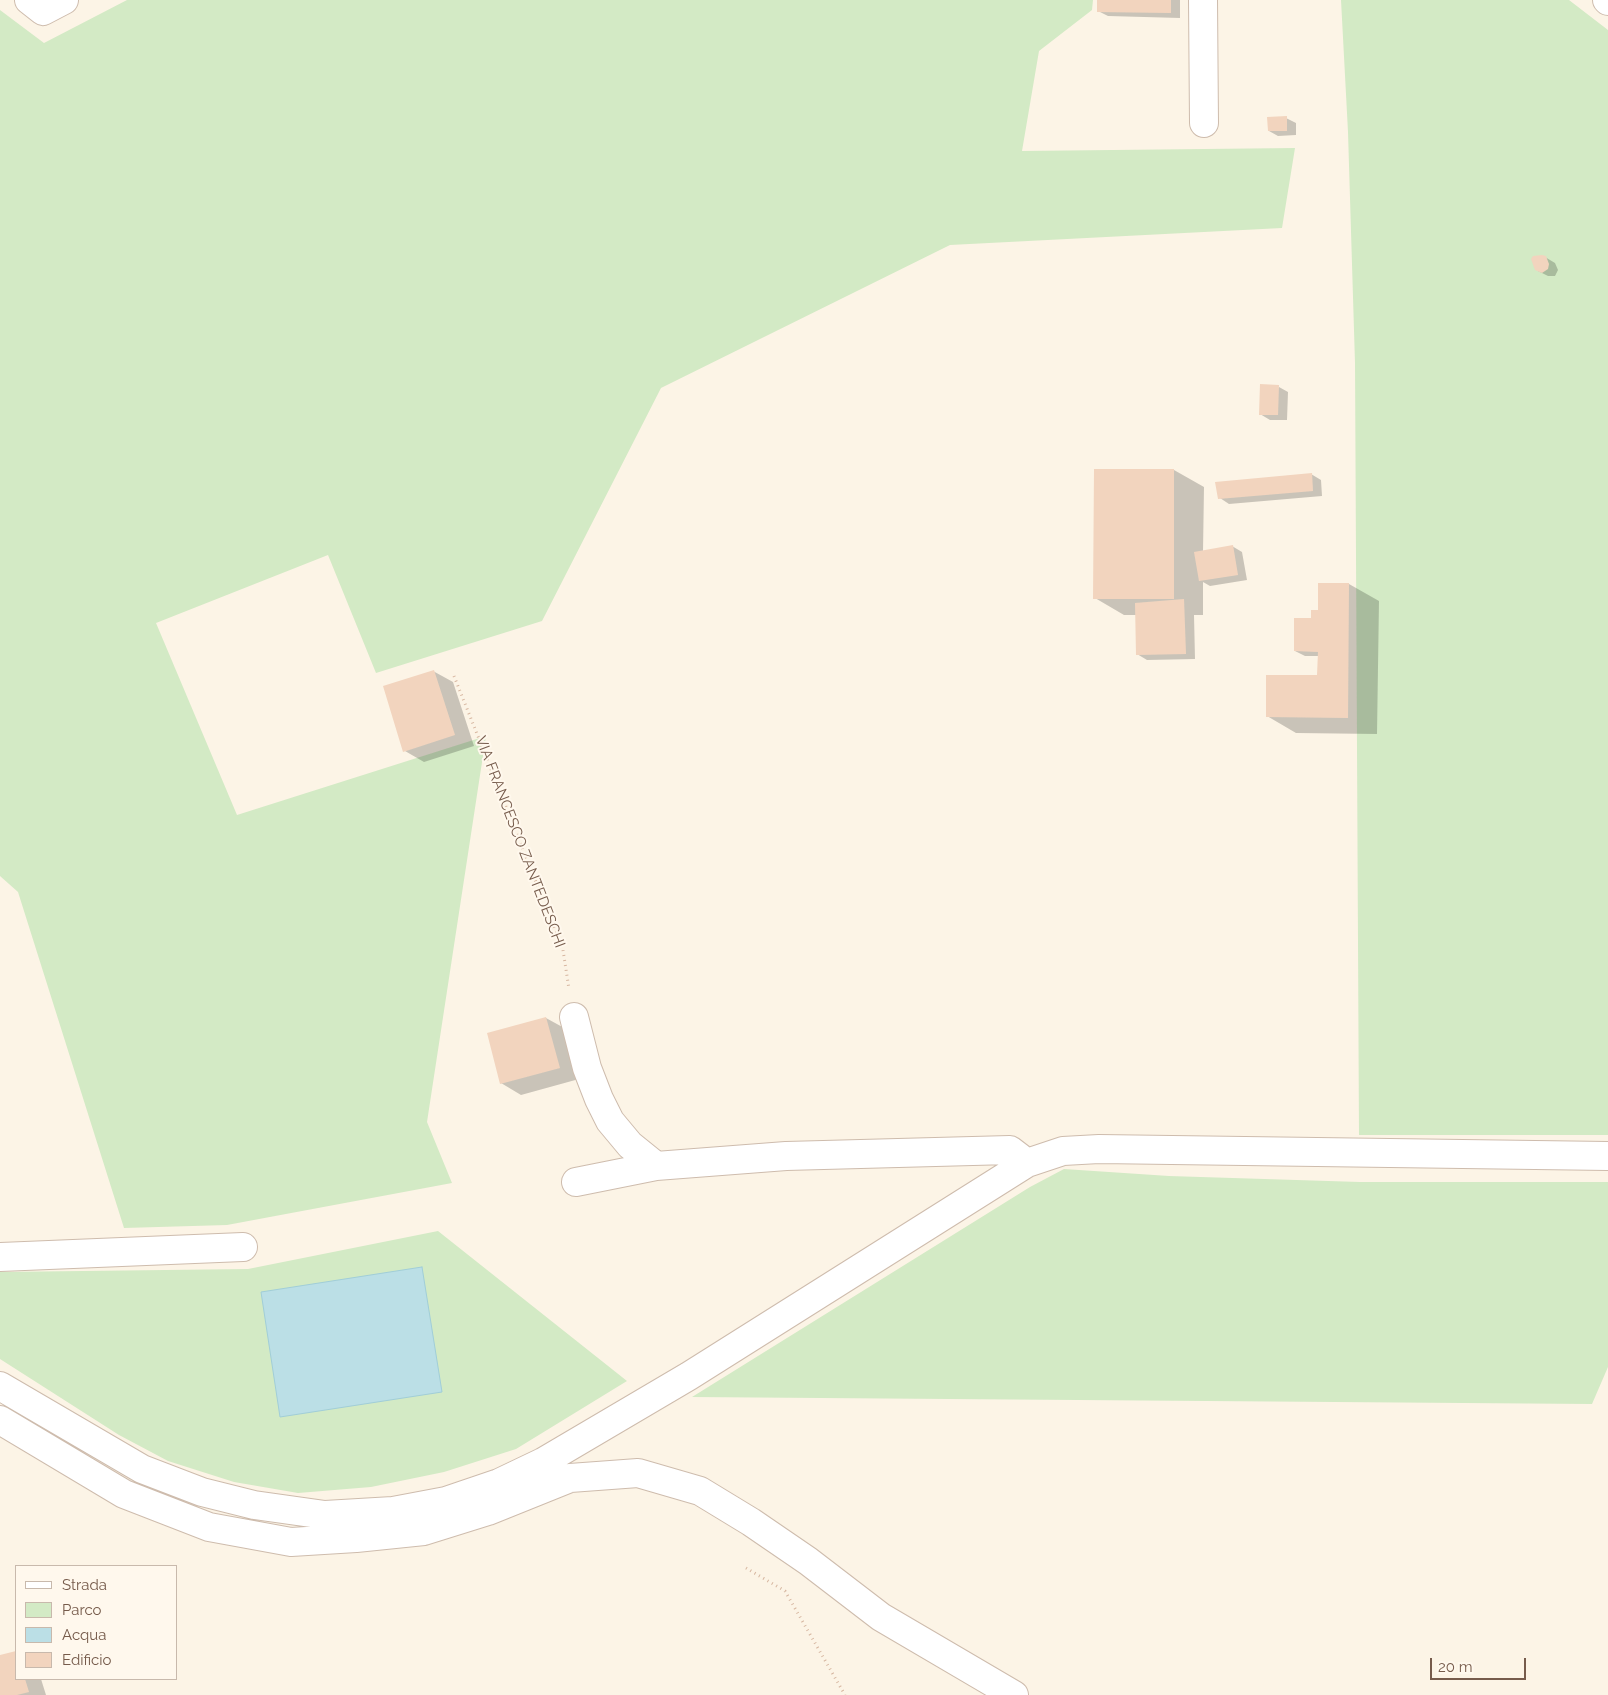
<!DOCTYPE html>
<html>
<head>
<meta charset="utf-8">
<style>
  body { margin:0 }
  #map { position:relative; width:1608px; height:1695px; overflow:hidden; background:#fcf4e6; font-family:Raleway,sans-serif }
  canvas { display:block }
  .legend { position:absolute; left:15px; top:1565px; width:162px; height:115px; box-sizing:border-box; background:#fff8ed; border:1px solid #c8b9ac; margin:0; padding:6px 9px; list-style:none; font-size:15px; color:#765b4b }
  .legend li { display:flex; align-items:center; gap:10px; height:25px }
  .legend b { width:25px; border:1px solid #c8b9ac }
  .scale { position:absolute; left:1430px; top:1658px; width:96px; height:22px; box-sizing:border-box; border:2px solid #765b4b; border-top:0; padding-left:6px; font-size:15px; line-height:18px; white-space:nowrap; color:#765b4b; -webkit-text-stroke:4px #fff8ed; paint-order:stroke }
</style>
</head>
<body>
<div id="map">
<canvas width="1608" height="1695"></canvas>
<ul class="legend">
<li><b style="height:6px;background:#fff"></b>Strada</li>
<li><b style="height:14px;background:#d3eac5"></b>Parco</li>
<li><b style="height:14px;background:#bbdfe6"></b>Acqua</li>
<li><b style="height:14px;background:#f2d4be"></b>Edificio</li>
</ul>
<div class="scale">20 m</div>
</div>
<script>
const c = document.querySelector('canvas').getContext('2d');
c.lineJoin = 'round';
function fill(path, color) {
  c.fillStyle = color;
  c.fill(path, 'evenodd');
}
function shape(rows) {
  const path = new Path2D();
  for (const r of rows) {
    path.moveTo(r[0], r[1]);
    for (let i = 2; i < r.length; i += 2) path.lineTo(r[i], r[i + 1]);
  }
  return path;
}
function strokePath(path, color, width, dash) {
  c.strokeStyle = color;
  c.lineWidth = width;
  c.lineCap = dash ? 'butt' : 'round';
  c.setLineDash(dash || []);
  c.stroke(path);
}
function write(font, color, halo, rows, align = 'center') {
  c.font = font + ' Raleway,sans-serif';
  c.lineWidth = 4;
  c.setLineDash([]);
  c.textBaseline = 'middle';
  c.strokeStyle = halo;
  c.fillStyle = color;
  for (const [text, x, y, turn = 0] of rows) {
    c.save();
    c.translate(x, y);
    c.rotate((+turn || 0) * Math.PI / 180);
    c.textAlign = isNaN(turn) ? turn : align;
    if (halo) c.strokeText(text, 0, 0);
    c.fillText(text, 0, 0);
    c.restore();
  }
}
fill(shape([
  [127,0,1093,0,1092,10,1039,51,1022,151,1295,148,1282,228,950,245,661,388,542,621,376,673,328,555,156,623,237,815,486,736,427,1122,452,1183,227,1225,124,1228,18,892,0,876,0,10,44,43],
  [1341,0,1569,0,1608,30,1608,1135,1359,1135,1355,363,1348,132],
  [1064,1169,1169,1176,1360,1182,1608,1182,1608,1367,1592,1404,692,1397,1030,1187],
  [438,1231,627,1381,516,1449,444,1472,371,1487,298,1493,234,1482,168,1461,119,1435,0,1359,0,1272,248,1269]
]), '#d3eac5');
const water = shape([
  [422,1267,442,1392,280,1417,261,1292,422,1267]
]);
fill(water, '#bbdfe6');
strokePath(water, '#a1ced8', 1);
fill(shape([
  [1099,0,1180,0,1180,18,1108,16,1098,11],
  [1286,118,1296,123,1296,135,1278,136,1269,131],
  [1545,257,1555,263,1558,270,1555,276,1548,276,1538,271],
  [1279,387,1288,392,1287,420,1270,420,1260,414],
  [1095,470,1174,470,1204,487,1203,552,1232,546,1242,552,1247,580,1210,586,1203,582,1203,615,1194,615,1195,659,1147,660,1137,654,1136,615,1124,615,1095,598],
  [1311,474,1321,480,1322,496,1229,504,1220,498],
  [1319,584,1349,584,1379,601,1377,734,1296,733,1267,716,1319,676,1319,656,1305,656,1295,651,1319,611],
  [433,671,453,682,474,746,424,762,405,751],
  [546,1018,566,1029,579,1079,521,1095,501,1083],
  [16,1652,16,1679,41,1679,46,1695,0,1695,0,1657]
]), '#0003');
fill(shape([
  [1097,0,1171,0,1171,13,1097,12],
  [1287,116,1287,131,1268,131,1267,117],
  [1542,255,1546,256,1549,264,1548,269,1542,273,1535,270,1531,259,1533,256],
  [1260,384,1279,385,1278,415,1259,415],
  [1094,469,1174,469,1174,599,1093,599],
  [1312,473,1313,491,1218,499,1215,482],
  [1233,545,1238,575,1199,581,1194,552],
  [1318,583,1349,583,1348,718,1266,717,1266,675,1317,675,1318,652,1294,651,1294,618,1311,618,1311,610,1318,610],
  [1184,599,1186,654,1136,655,1135,603],
  [434,670,455,735,403,752,383,686],
  [546,1017,560,1068,500,1084,487,1033],
  [16,1651,16,1679,25,1679,29,1692,17,1695,0,1695,0,1655]
]), '#f2d4be');
const minor = shape([
  [29,0,43,11,64,0],
  [1203,0,1204,123],
  [1607,0,1608,1],
  [574,1017,587,1068,599,1099,610,1121,630,1145,656,1166],
  [576,1182,656,1166,786,1156,1010,1150,1027,1163,1063,1151,1099,1149,1608,1156],
  [0,1257,243,1247],
  [0,1386,142,1469,202,1492,254,1505,325,1515,393,1511,446,1501,499,1483,543,1462,689,1376,1027,1163],
  [0,1420,124,1494,209,1527,291,1542,356,1538,424,1531,488,1511,570,1478,638,1473,700,1491,751,1522,808,1561,881,1617,1014,1695]
]);
strokePath(minor, '#cebcad', 30);
strokePath(shape([
  [454,676,563,950,569,989],
  [746,1568,785,1591,845,1695]
]), '#d7b7a1', 3, [1, 4]);
strokePath(minor, '#fff', 28);
write('15px', '#765b4b', '#fff8ed', [
  ["VIA FRANCESCO ZANTEDESCHI",520,842,69]
]);
</script>
</body>
</html>
